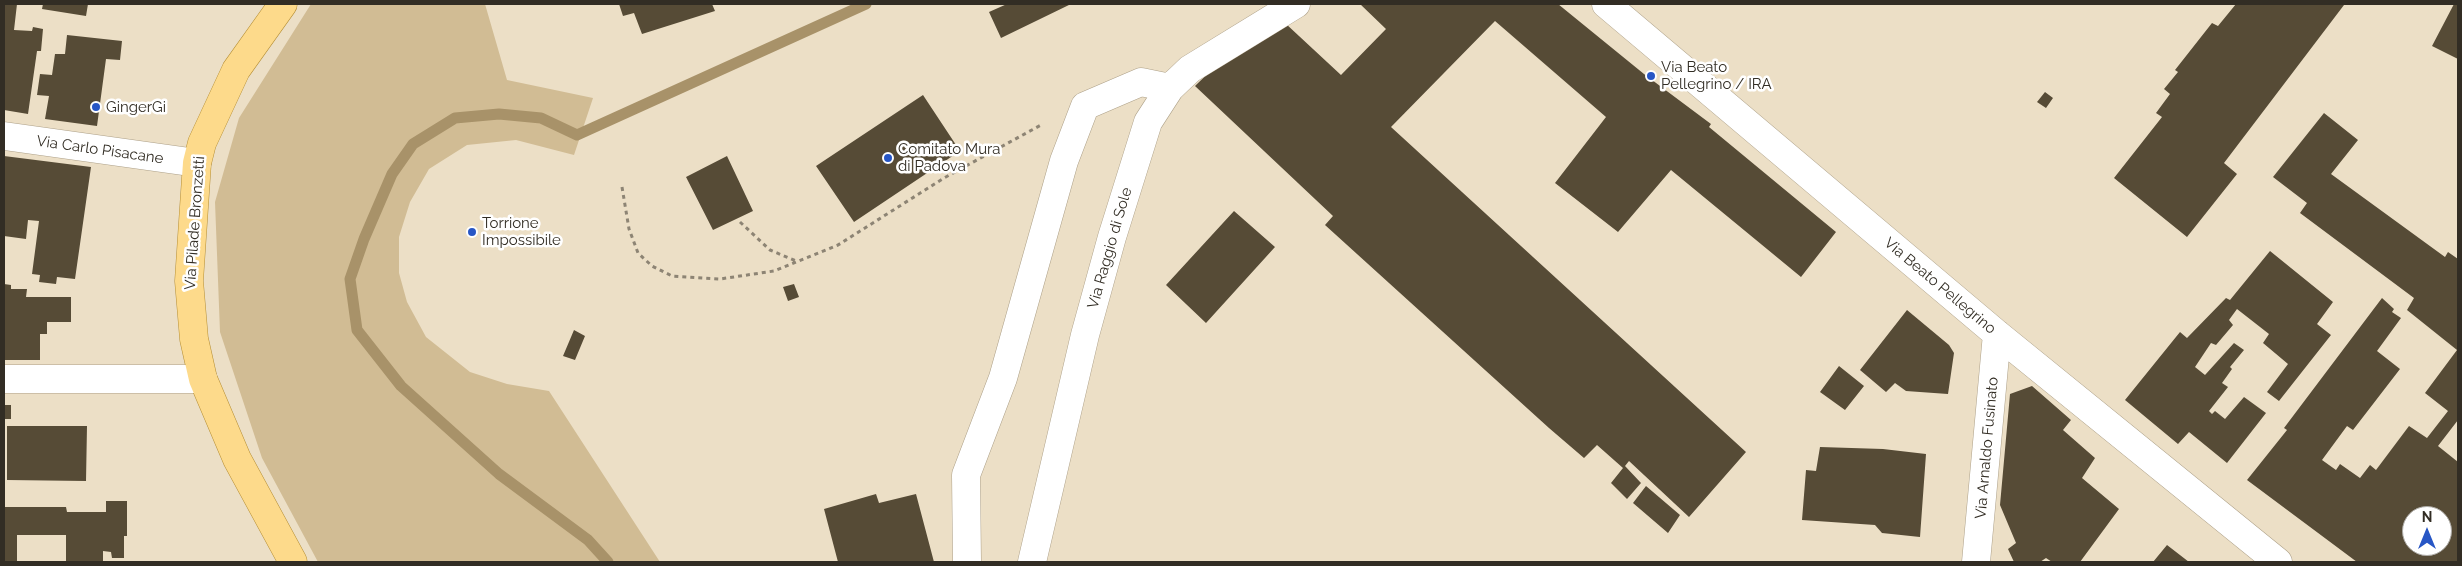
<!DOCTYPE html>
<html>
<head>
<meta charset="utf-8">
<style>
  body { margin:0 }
  #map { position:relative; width:2462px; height:566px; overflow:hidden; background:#ecdfc6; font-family:Raleway,sans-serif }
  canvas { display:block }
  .frame { position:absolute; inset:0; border:5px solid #322d24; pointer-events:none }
  .north { position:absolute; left:2402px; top:506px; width:50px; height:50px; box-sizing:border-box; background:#fff; border:1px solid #adaba7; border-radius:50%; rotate:0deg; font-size:14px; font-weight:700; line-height:20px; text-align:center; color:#322d24 }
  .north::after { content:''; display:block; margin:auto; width:18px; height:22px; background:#2756c5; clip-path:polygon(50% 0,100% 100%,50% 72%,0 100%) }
</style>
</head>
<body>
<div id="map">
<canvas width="2462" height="566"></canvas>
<div class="frame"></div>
<div class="north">N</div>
</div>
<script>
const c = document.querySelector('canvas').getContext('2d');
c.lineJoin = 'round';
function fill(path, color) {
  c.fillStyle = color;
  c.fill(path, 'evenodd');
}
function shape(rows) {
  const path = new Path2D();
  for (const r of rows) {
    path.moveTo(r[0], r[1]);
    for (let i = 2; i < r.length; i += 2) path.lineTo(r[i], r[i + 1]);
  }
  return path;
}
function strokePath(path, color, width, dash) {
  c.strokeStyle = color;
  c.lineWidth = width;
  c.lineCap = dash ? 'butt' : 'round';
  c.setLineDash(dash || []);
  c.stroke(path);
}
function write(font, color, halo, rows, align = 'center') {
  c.font = font + ' Raleway,sans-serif';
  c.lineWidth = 5;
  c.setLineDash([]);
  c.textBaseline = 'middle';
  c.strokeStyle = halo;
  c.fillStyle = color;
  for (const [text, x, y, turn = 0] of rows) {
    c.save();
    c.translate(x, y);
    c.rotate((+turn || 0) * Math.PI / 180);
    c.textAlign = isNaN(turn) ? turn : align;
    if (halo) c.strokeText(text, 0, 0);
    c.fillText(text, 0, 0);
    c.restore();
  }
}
fill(shape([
  [311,4,485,4,507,80,593,98,574,155,516,140,467,145,429,169,410,202,399,237,399,273,407,302,426,337,470,372,507,384,549,391,660,562,318,562,262,458,220,332,215,202,239,118]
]), '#d1bc94');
strokePath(shape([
  [608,562,588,540,499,474,401,386,357,330,350,279,364,239,392,174,413,144,455,118,499,114,541,118,577,135,866,4]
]), '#a89269', 11);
fill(shape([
  [4,4,17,4,14,30,32,31,33,27,43,29,41,51,37,51,28,114,4,110],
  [43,4,88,4,86,16,42,9],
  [619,4,712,4,715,11,642,34,634,13,623,16],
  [1007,4,1071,4,1001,38,989,12],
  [1360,4,1558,4,1644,74,1711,124,1709,127,1836,232,1801,277,1671,170,1618,232,1555,183,1606,117,1495,21,1391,127,1746,452,1689,517,1629,461,1625,466,1641,483,1627,499,1611,483,1623,468,1597,445,1584,458,1549,428,1325,225,1333,216,1195,86,1229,53,1285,23,1341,75,1386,29],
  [2236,4,2344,5,2224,163,2237,174,2187,237,2114,178,2162,117,2156,113,2170,94,2164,89,2178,72,2175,70,2212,23,2218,26],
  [2454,4,2458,4,2458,59,2432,46],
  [67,35,122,41,120,60,106,59,97,126,45,119,49,96,37,95,40,74,52,75,55,54,65,54],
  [2045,92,2053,98,2046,108,2037,102],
  [923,95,960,151,854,222,816,166],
  [2324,113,2358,140,2331,174,2445,257,2448,252,2458,259,2458,420,2438,446,2458,462,2458,562,2357,562,2247,480,2287,430,2284,428,2382,298,2394,309,2392,312,2401,318,2377,351,2400,369,2353,430,2347,426,2322,460,2336,470,2340,464,2360,478,2370,465,2376,470,2409,426,2427,438,2448,411,2425,393,2457,350,2407,310,2414,298,2300,213,2307,203,2273,177],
  [2412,516,2442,516,2442,546,2412,546],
  [4,156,91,167,75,279,57,277,56,284,39,282,40,275,32,274,39,221,28,220,26,239,4,236],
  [727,156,753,211,713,230,686,177],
  [1234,211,1275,247,1206,323,1166,285],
  [2270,251,2333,302,2317,324,2331,335,2279,401,2267,392,2288,364,2263,343,2269,334,2237,309,2229,320,2233,325,2216,345,2211,343,2195,367,2205,375,2234,343,2244,350,2230,367,2232,369,2222,383,2228,387,2209,411,2212,414,2215,411,2225,419,2244,397,2266,413,2227,463,2189,432,2178,444,2125,400,2180,332,2187,338,2226,298,2230,300],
  [4,284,11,285,11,289,27,289,26,297,71,297,71,322,47,322,47,334,40,334,40,360,4,360],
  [794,284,799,297,788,301,783,287],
  [1907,310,1949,345,1954,353,1948,394,1906,391,1895,383,1886,392,1860,370],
  [574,330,585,336,575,360,563,356],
  [1839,366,1864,386,1845,410,1820,392],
  [2032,386,2071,420,2063,430,2095,458,2082,478,2119,509,2080,562,2052,562,2046,558,2040,562,2014,562,2008,549,2016,543,2000,505,2010,394],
  [4,405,11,405,11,419,4,419],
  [7,426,87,426,86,481,7,480],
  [1820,447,1883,449,1926,454,1920,537,1882,533,1875,525,1802,520,1806,470,1816,471],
  [1646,486,1680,515,1668,533,1633,503],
  [876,494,879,503,916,494,934,562,838,562,824,509],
  [106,501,127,501,127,536,124,536,124,558,112,558,111,552,103,551,103,562,66,562,66,535,17,535,17,562,4,562,4,507,66,507,67,512,106,512],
  [2167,545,2189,562,2153,562]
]), '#564b36');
const minor = shape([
  [1606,4,1997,334,2278,562],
  [4,136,197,163],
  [4,379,203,379],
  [967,562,966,475,1003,378,1064,161,1085,106,1141,82,1170,88],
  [1032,562,1085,335,1112,237,1148,122,1170,88,1190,69,1296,4],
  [1976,562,1997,334]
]);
const major = shape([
  [283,4,236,70,202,143,197,163,189,281,194,339,203,379,237,459,293,562]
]);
strokePath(minor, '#ada088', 29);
strokePath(major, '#b58e34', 29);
strokePath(shape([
  [622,187,629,229,638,253,652,266,672,276,720,279,774,271,838,245,944,178,1041,125],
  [740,222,770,250,796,261]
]), '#8d8474', 3, [4, 4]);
strokePath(minor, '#fff', 28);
strokePath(major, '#fdda8b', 28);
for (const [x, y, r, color] of [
  [1651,76,5,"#2756c5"],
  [96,107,5,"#2756c5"],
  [888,158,5,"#2756c5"],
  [472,232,5,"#2756c5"]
]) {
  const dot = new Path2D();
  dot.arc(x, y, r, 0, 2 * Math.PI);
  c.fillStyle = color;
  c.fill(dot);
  strokePath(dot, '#fff', 2);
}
write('15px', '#322d24', '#fff', [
  ["Via Beato",1661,67],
  ["Pellegrino / IRA",1661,84],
  ["GingerGi",106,107],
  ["Comitato Mura",898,149],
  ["di Padova",898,166],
  ["Torrione",482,223],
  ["Impossibile",482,240]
], 'left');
write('15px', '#322d24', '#fff', [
  ["Via Carlo Pisacane",100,150,8],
  ["Via Pilade Bronzetti",195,223,-86],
  ["Via Raggio di Sole",1110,248,-74],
  ["Via Beato Pellegrino",1940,286,40],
  ["Via Arnaldo Fusinato",1987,448,-85]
]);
</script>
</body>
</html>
